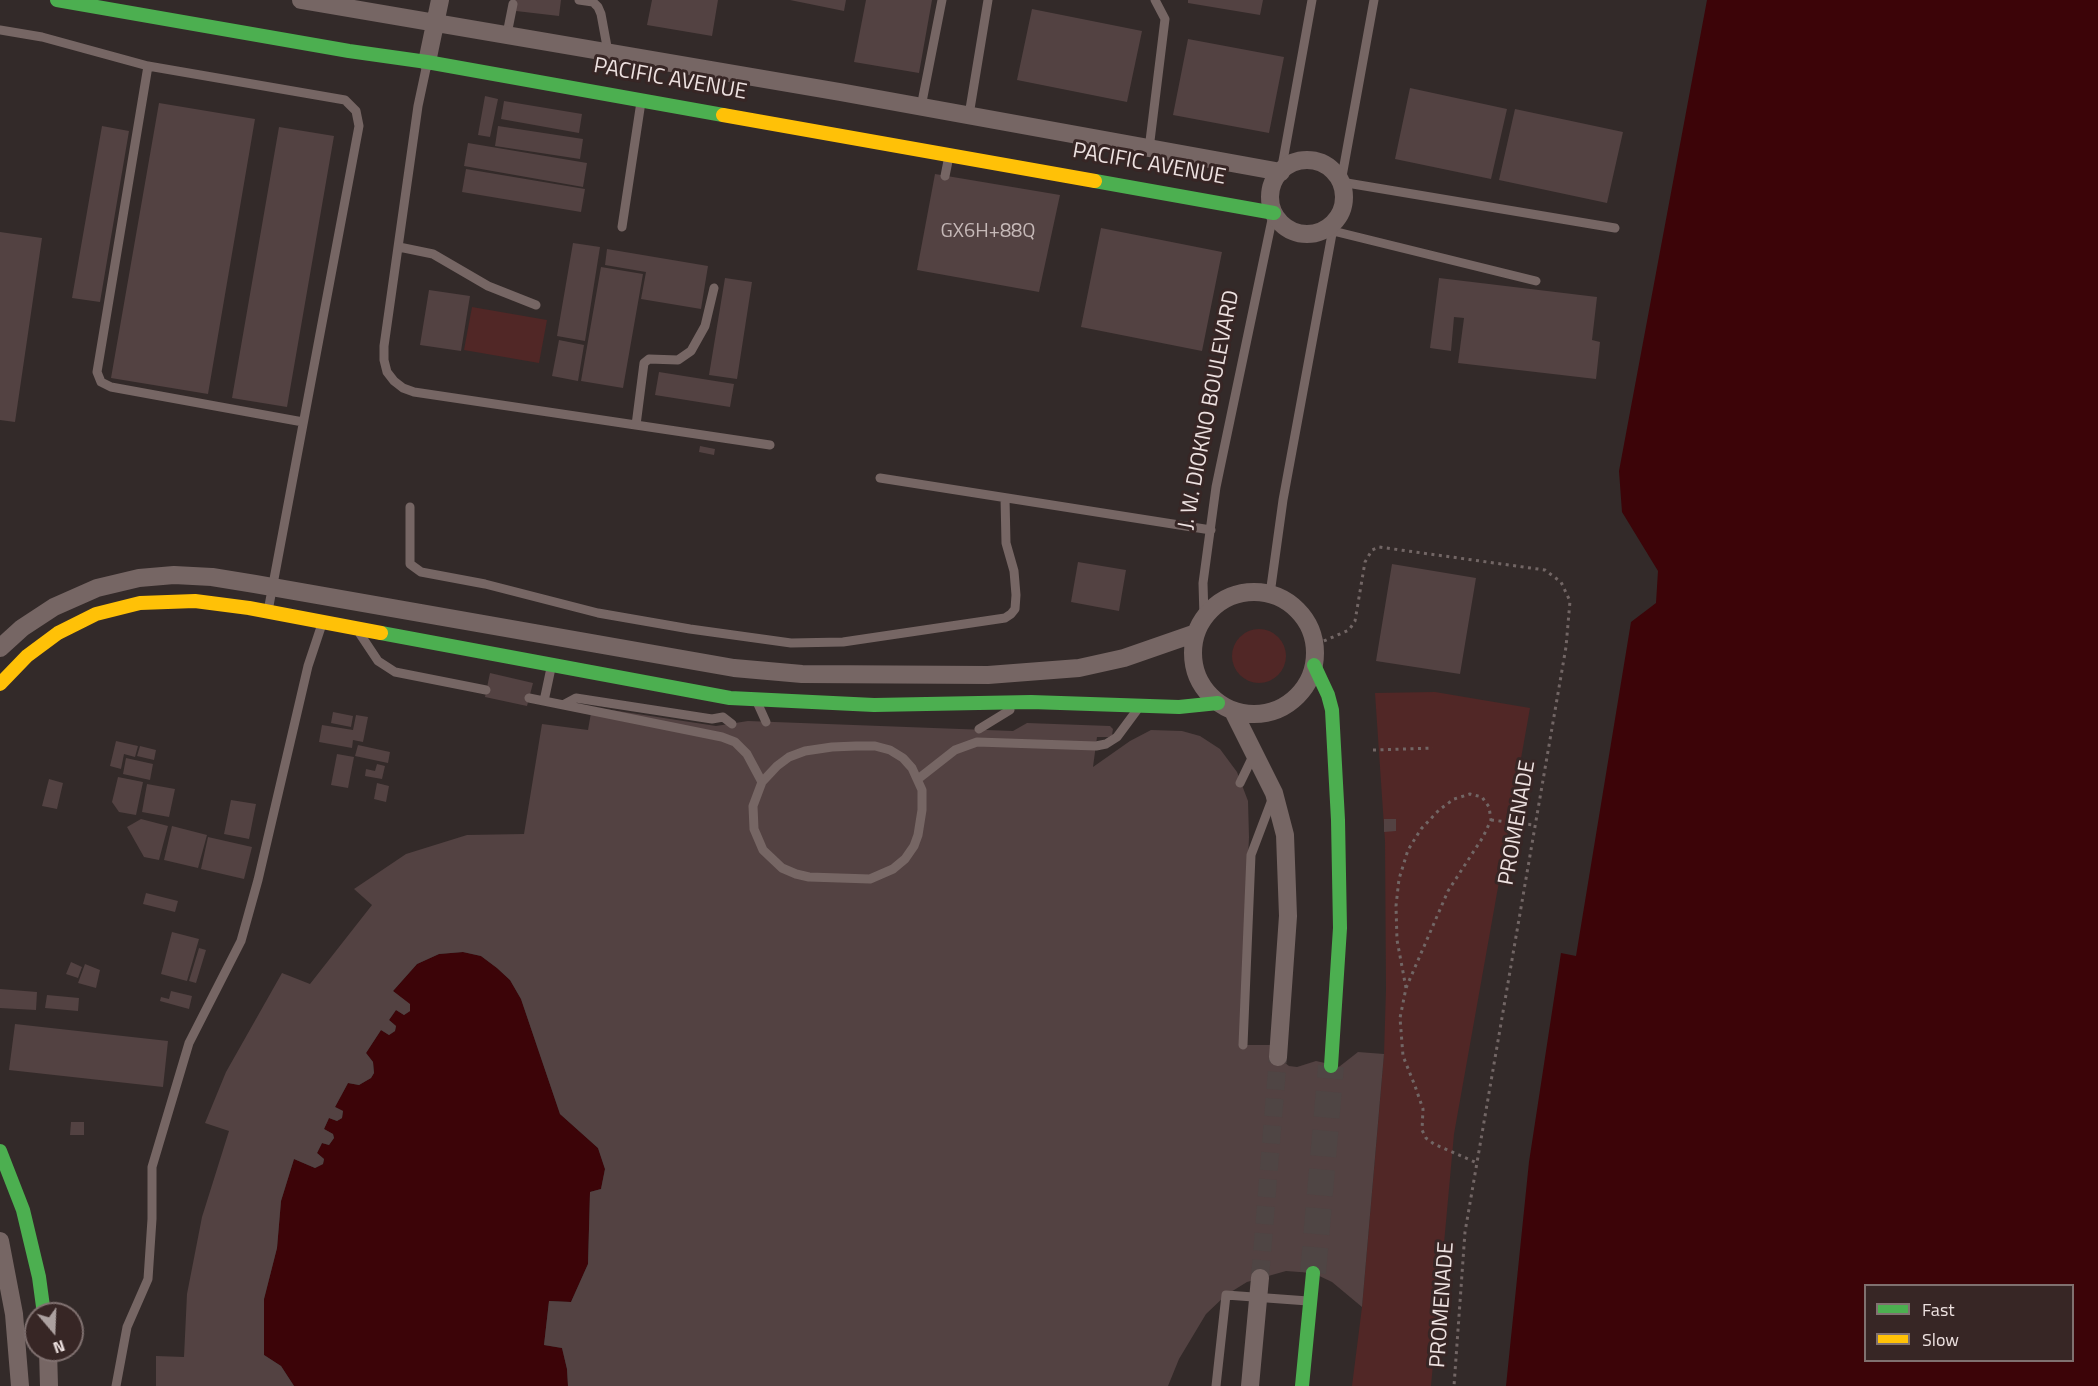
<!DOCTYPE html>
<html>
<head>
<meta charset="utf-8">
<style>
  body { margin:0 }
  #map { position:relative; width:2098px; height:1386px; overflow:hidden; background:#332a29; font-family:"Titillium Web",sans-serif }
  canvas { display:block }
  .legend { position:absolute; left:1864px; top:1284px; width:210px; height:78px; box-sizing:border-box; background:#372625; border:2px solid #807170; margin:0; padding:8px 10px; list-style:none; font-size:18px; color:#ede1e0 }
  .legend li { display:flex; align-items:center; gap:12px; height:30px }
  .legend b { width:30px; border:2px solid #807170 }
  .north { position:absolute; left:24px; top:1302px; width:60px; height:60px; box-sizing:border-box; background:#372625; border:2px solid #807170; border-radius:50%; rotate:161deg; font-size:16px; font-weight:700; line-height:24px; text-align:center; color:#ede1e0 }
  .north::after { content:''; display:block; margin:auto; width:21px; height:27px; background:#aca1a0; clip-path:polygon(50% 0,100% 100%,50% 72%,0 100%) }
</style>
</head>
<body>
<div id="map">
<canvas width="2098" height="1386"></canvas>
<ul class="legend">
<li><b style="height:8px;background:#4caf50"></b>Fast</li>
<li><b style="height:8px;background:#ffc107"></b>Slow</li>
</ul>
<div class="north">N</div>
</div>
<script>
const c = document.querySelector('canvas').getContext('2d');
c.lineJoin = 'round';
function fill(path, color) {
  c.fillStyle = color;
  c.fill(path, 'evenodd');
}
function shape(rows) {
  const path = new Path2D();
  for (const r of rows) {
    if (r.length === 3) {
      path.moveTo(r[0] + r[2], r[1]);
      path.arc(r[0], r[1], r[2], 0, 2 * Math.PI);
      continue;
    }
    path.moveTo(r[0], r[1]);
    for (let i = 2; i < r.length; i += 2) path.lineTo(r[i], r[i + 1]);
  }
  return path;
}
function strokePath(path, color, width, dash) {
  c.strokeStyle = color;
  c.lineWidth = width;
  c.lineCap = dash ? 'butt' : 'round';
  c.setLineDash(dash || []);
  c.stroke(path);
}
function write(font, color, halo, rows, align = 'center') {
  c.font = font + ' "Titillium Web",sans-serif';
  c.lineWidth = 6;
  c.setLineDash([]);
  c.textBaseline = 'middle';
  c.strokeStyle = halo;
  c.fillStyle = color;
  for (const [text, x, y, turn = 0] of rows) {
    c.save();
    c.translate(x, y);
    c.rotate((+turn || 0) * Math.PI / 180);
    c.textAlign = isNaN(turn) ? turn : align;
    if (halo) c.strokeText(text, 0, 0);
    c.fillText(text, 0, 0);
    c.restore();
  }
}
fill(shape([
  [472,307,547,320,539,363,464,350],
  [1259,656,27],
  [1435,692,1530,708,1454,1134,1431,1386,1352,1386,1362,1307,1384,1054,1386,989,1385,841,1375,693]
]), '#512726');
fill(shape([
  [1707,0,2098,0,2098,1386,1506,1386,1529,1162,1561,953,1576,956,1631,622,1656,603,1658,571,1622,512,1619,471],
  [1866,1286,2072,1286,2072,1360,1866,1360],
  [463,952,481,956,497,968,510,980,521,999,560,1114,598,1148,605,1169,601,1189,590,1192,588,1264,571,1302,549,1301,544,1345,562,1348,567,1369,568,1386,294,1386,281,1366,264,1355,264,1299,277,1248,281,1201,294,1159,315,1168,323,1164,324,1159,317,1153,322,1143,329,1145,334,1138,333,1134,324,1129,329,1118,337,1121,342,1118,343,1111,335,1107,348,1083,359,1085,371,1078,374,1073,373,1062,366,1053,381,1030,389,1035,395,1031,396,1026,389,1020,396,1010,404,1015,410,1011,409,1004,393,991,417,964,439,954]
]), '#3c0408');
fill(shape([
  [512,0,561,0,559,16,516,11],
  [652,0,718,0,712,36,647,25],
  [790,0,846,0,844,11],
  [866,0,932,0,919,73,854,62],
  [1188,0,1263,0,1260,15,1188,3],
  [1032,9,1142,31,1127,102,1017,80],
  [1188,39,1284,57,1269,133,1173,115],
  [1410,88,1507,109,1491,179,1395,159],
  [485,96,498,99,490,137,478,135],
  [504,101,582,114,579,133,501,119],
  [159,103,255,119,208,394,111,378],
  [1515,109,1623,132,1607,203,1499,180],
  [102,126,129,131,100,302,72,298],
  [498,126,583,139,580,159,495,146],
  [279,127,334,136,287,407,232,398],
  [468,143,587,163,583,187,464,166],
  [466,169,585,189,581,212,462,192],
  [935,174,1060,195,1039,292,917,270],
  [1101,228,1222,252,1202,351,1081,327],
  [0,232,42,238,15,422,0,420],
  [573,243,600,247,585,341,557,336],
  [607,249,708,266,701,309,641,299,646,272,605,265],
  [601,267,643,274,623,388,581,381],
  [725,278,752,282,737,379,709,375],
  [1439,278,1597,297,1592,340,1600,342,1596,379,1458,363,1464,318,1454,317,1451,351,1430,348],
  [429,290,470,296,461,351,420,345],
  [559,340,584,345,578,381,552,376],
  [659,372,734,384,730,407,655,395],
  [700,446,715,449,714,455,699,452],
  [1078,562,1126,570,1119,611,1071,602],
  [1392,564,1476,578,1460,674,1376,661],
  [490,673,533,683,527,706,485,697],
  [592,707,716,726,748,721,1013,731,1027,723,1110,726,1113,729,1112,735,1109,737,1097,737,1093,767,1130,741,1151,730,1182,731,1200,736,1220,749,1237,772,1248,801,1249,837,1240,1045,1271,1045,1280,1059,1289,1066,1297,1067,1316,1061,1325,1063,1335,1070,1358,1052,1384,1054,1362,1307,1332,1282,1313,1273,1286,1271,1247,1282,1226,1295,1206,1314,1179,1359,1168,1386,568,1386,567,1369,562,1348,544,1345,549,1301,571,1302,588,1264,590,1192,601,1189,605,1169,598,1148,560,1114,521,999,510,980,497,968,481,956,463,952,439,954,417,964,393,991,410,1004,410,1011,404,1015,396,1010,389,1020,396,1026,395,1031,389,1035,381,1030,366,1053,373,1062,374,1073,371,1078,359,1085,348,1083,335,1107,343,1111,342,1118,337,1121,329,1118,324,1129,333,1134,334,1138,329,1145,322,1143,317,1153,324,1159,323,1164,315,1168,294,1159,281,1201,277,1248,264,1299,264,1355,281,1366,294,1386,156,1386,156,1356,184,1357,187,1294,202,1217,229,1131,205,1123,226,1072,282,973,310,984,372,905,354,889,406,854,467,835,524,834,542,724,588,730],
  [333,712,353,716,351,727,331,723],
  [356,715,368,717,363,742,353,740,352,748,319,742,322,725,353,730],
  [116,741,138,746,135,757,124,754,121,769,110,766],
  [358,745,390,752,388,763,355,756],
  [140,746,156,750,154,760,137,756],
  [337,754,354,757,348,788,331,785],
  [126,758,153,764,150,780,123,774],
  [377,764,385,766,382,779,365,776,366,769,375,771],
  [118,777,143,782,136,815,119,812,112,802],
  [49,779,63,783,57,809,42,806],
  [377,783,389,786,386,802,374,799],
  [147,784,175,789,169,817,142,812],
  [231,800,256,804,249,839,224,834],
  [141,819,168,826,159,860,144,857,127,827],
  [1384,819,1396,819,1396,831,1384,832],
  [172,826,207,835,198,868,164,860],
  [208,837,252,847,244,879,201,869],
  [146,893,178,901,175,912,143,904],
  [172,932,199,939,187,981,161,974],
  [199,948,206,950,196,983,189,981],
  [71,962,82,967,78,978,66,974],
  [85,964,100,970,96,988,78,983],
  [0,989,37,992,36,1010,0,1008],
  [171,991,192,996,189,1009,160,1001,161,997,169,999],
  [47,995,79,998,78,1011,45,1008],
  [15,1024,168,1041,163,1087,9,1070],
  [71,1122,84,1122,84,1135,70,1135]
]), '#534242');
strokePath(shape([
  [1260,1278,1278,1057]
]), '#4f4544', 18, [18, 9]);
strokePath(shape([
  [1313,1273,1331,1066]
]), '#4f4544', 26, [26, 13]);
strokePath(shape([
  [1317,644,1349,630,1355,621,1365,562,1372,550,1379,547,1545,570,1561,582,1570,601,1566,647,1465,1232,1454,1386],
  [1373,750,1433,748],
  [1491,820,1534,825],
  [1406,988,1397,940,1396,906,1399,879,1408,850,1421,829,1439,810,1454,799,1470,794,1482,797,1489,807,1491,820,1483,837,1448,891,1406,988,1400,1018,1403,1056,1415,1086,1423,1109,1422,1130,1426,1138,1434,1144,1477,1163]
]), '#726665', 3, [3, 4.5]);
strokePath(shape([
  [579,0,593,2,598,7,601,14,608,52],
  [1374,0,1341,182,1615,228],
  [0,30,42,37,148,66,345,100,356,111,359,126,268,611],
  [507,34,513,4],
  [427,64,418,106,384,346,384,360,387,372,394,381,403,388,414,392,770,445],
  [148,66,97,372,101,382,111,387,303,422],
  [921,107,942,0],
  [969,115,988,0],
  [1149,149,1165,19,1155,0],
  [1281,172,1312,0],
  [945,176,949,156],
  [622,227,641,102],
  [1333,231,1536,281],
  [399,247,433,254,488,286,536,305],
  [636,425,644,363,649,359,678,360,691,351,705,326,714,288],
  [880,478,1211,530],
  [410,507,410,564,421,572,485,584,598,613,690,629,791,643,843,642,1005,618,1011,614,1015,609,1016,595,1014,571,1006,543,1005,498],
  [1270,594,1283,500,1334,223],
  [1204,617,1203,583,1216,487,1273,215],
  [360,634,378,661,395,672,486,690],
  [529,698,722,737,735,742,747,754,762,782],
  [544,701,551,668],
  [757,702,766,722],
  [563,705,576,698,712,719,723,717,732,724],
  [979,729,1010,710],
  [856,746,875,746,890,750,903,758,912,768,922,790,922,810,918,835,914,846,905,859,893,869,870,879,809,877,796,874,782,868,763,850,754,829,753,806,762,782,777,766,789,757,805,751,832,747,856,746],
  [918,779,955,750,977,742,1096,746,1106,744,1117,737,1137,710],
  [1240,783,1254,754],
  [1243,1045,1251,855,1273,797],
  [116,1386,127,1327,148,1279,152,1219,152,1167,189,1043,241,941,258,880,308,666,322,624],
  [1216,1386,1226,1295,1308,1301]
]), '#766664', 9);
strokePath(shape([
  [301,0,840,92,1281,172],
  [427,62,440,0],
  [1307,197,37],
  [1254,653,61],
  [0,648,22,628,54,607,97,588,139,578,174,575,212,577,255,584,734,668,802,674,988,675,1079,668,1124,658,1196,633],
  [1233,711,1274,793,1285,835,1288,916,1278,1057],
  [0,1241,14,1314,20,1386],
  [48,1350,49,1386],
  [1250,1386,1260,1278]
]), '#766664', 18);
strokePath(shape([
  [57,0,349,51,427,62,723,115],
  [1095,181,1274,213],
  [381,633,730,698,874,705,1031,702,1179,707,1218,703],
  [1314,665,1328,695,1332,710,1338,820,1340,928,1331,1066],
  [0,1151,23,1210,39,1277,44,1314],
  [1302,1386,1313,1273]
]), '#4caf50', 14);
strokePath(shape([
  [723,115,1095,181],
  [0,684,27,656,58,633,96,614,140,603,195,601,249,608,381,633]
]), '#ffc107', 14);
write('20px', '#c6b9b8', null, [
  ["GX6H+88Q",988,232]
]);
write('22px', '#ede1e0', '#372625', [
  ["PACIFIC AVENUE",670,80,10],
  ["PACIFIC AVENUE",1149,165,10],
  ["J. W. DIOKNO BOULEVARD",1210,410,-79],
  ["PROMENADE",1518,823,-80],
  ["PROMENADE",1443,1305,-86]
]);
</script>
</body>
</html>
